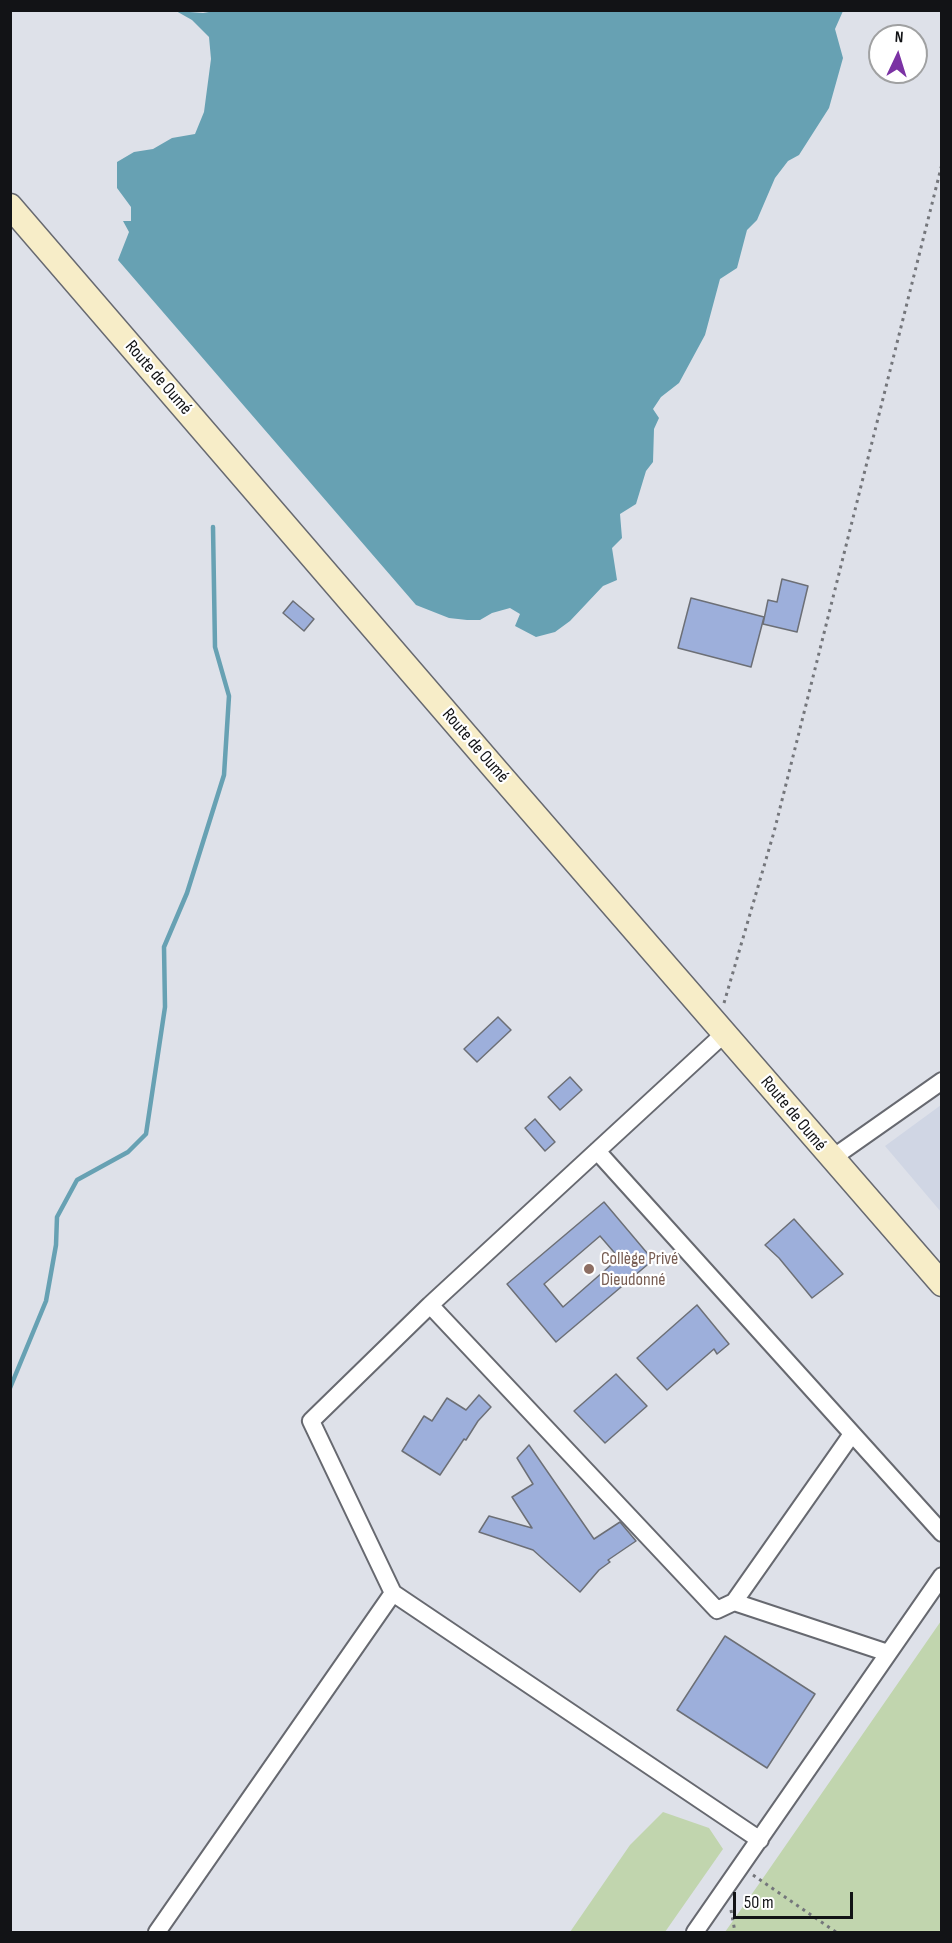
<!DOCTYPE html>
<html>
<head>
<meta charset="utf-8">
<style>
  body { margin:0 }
  #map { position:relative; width:952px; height:1943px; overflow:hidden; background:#dee1e9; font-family:"Sofia Sans Condensed",sans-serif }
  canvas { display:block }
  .frame { position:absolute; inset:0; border:12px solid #121316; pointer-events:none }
  .north { position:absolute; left:868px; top:24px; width:60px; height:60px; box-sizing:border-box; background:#fff; border:2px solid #a0a1a2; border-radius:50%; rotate:4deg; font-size:16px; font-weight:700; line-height:24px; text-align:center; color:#121316 }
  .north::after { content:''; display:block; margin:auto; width:21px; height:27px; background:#7b32a4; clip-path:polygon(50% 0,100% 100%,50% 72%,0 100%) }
  .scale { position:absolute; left:733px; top:1892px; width:120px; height:27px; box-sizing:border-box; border:3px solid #121316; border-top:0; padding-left:8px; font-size:18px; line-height:21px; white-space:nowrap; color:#121316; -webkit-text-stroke:4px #fff; paint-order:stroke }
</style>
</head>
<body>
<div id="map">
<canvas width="952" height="1943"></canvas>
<div class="frame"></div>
<div class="north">N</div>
<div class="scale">50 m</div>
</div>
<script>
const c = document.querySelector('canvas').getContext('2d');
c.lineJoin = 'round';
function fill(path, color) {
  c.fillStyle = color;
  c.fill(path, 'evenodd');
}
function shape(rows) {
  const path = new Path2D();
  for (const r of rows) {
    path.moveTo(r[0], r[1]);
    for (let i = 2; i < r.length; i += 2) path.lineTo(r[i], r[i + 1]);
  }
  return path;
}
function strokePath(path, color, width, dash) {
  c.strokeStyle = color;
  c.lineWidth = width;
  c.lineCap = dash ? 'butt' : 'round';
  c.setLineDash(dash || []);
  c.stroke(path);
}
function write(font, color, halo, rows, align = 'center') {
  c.font = font + ' "Sofia Sans Condensed",sans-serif';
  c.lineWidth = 4.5;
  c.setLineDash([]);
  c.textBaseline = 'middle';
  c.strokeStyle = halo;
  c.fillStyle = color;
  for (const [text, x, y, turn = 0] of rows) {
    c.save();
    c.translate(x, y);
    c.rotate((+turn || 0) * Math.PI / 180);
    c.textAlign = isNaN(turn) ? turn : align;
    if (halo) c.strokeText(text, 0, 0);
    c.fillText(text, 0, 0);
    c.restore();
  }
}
fill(shape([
  [941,1105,941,1212,885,1146]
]), '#d0d6e4');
fill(shape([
  [941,1621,941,1932,725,1932,761,1881],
  [663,1812,709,1828,723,1849,665,1932,570,1932,630,1845]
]), '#c1d5ae');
fill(shape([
  [215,11,843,11,835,29,843,58,829,108,799,155,788,161,775,178,757,220,747,230,737,268,720,279,705,335,679,383,661,397,653,409,659,418,654,429,653,462,646,471,636,504,620,514,622,538,612,548,617,580,603,586,570,621,555,632,536,637,515,626,520,614,510,608,492,613,480,620,467,620,449,618,416,605,118,260,129,232,123,221,131,221,131,207,117,188,117,162,134,152,153,149,172,138,195,134,204,112,211,59,209,37,192,20,176,11,203,13]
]), '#67a1b3');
strokePath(shape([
  [10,1388,46,1301,56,1245,57,1217,77,1180,128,1152,146,1134,165,1007,164,947,187,893,224,775,229,696,215,647,213,527]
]), '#67a1b3', 4.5);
const building = shape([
  [782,579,808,586,797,632,763,624,768,600,777,602,782,579],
  [691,598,764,617,751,667,678,648,691,598],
  [293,601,314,619,304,631,283,613,293,601],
  [498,1017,511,1030,477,1062,464,1049,498,1017],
  [570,1077,582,1090,560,1110,548,1097,570,1077],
  [535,1119,555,1142,545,1151,525,1128,535,1119],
  [604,1202,653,1260,556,1342,507,1284,604,1202],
  [600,1236,619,1258,563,1307,544,1284,600,1236],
  [794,1219,843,1274,812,1298,779,1258,765,1245,794,1219],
  [697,1305,729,1344,717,1354,714,1349,667,1390,637,1358,697,1305],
  [616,1374,647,1406,605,1443,574,1411,616,1374],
  [479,1395,491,1407,478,1421,466,1440,464,1439,440,1475,402,1451,424,1416,432,1421,447,1398,466,1410,479,1395],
  [529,1445,594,1539,620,1522,636,1541,608,1560,610,1562,599,1570,580,1592,533,1550,479,1532,489,1516,532,1528,512,1497,533,1484,517,1458,529,1445],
  [725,1636,815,1694,767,1768,677,1710,725,1636]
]);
fill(building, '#9dafdb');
strokePath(building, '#6c6f76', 1.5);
const street = shape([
  [725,1033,430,1305,311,1421,393,1593,760,1840],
  [597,1151,942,1533],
  [831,1159,942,1081],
  [430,1305,717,1610,734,1602,852,1434],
  [734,1602,888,1653],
  [157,1932,393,1593],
  [695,1932,942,1576]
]);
const secondary = shape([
  [10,206,495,769,942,1284]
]);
strokePath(street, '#676970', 20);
strokePath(secondary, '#676970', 27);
strokePath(shape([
  [724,1003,774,832,942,164],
  [753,1875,836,1932],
  [731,1910,735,1932]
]), '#74767b', 3, [3, 4.5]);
strokePath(street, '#fff', 16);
strokePath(secondary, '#f7edc8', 24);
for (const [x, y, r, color] of [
  [589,1269,6,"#8d6e63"]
]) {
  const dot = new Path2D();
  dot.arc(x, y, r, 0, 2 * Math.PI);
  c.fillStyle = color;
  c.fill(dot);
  strokePath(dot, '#fff', 2);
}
write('18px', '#121316', '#fff', [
  ["Route de Oumé",158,378,49],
  ["Route de Oumé",475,746,49],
  ["Route de Oumé",793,1114,50]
]);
write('18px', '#785e54', '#fff', [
  ["Collège Privé",601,1259],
  ["Dieudonné",601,1280]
], 'left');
</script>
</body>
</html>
